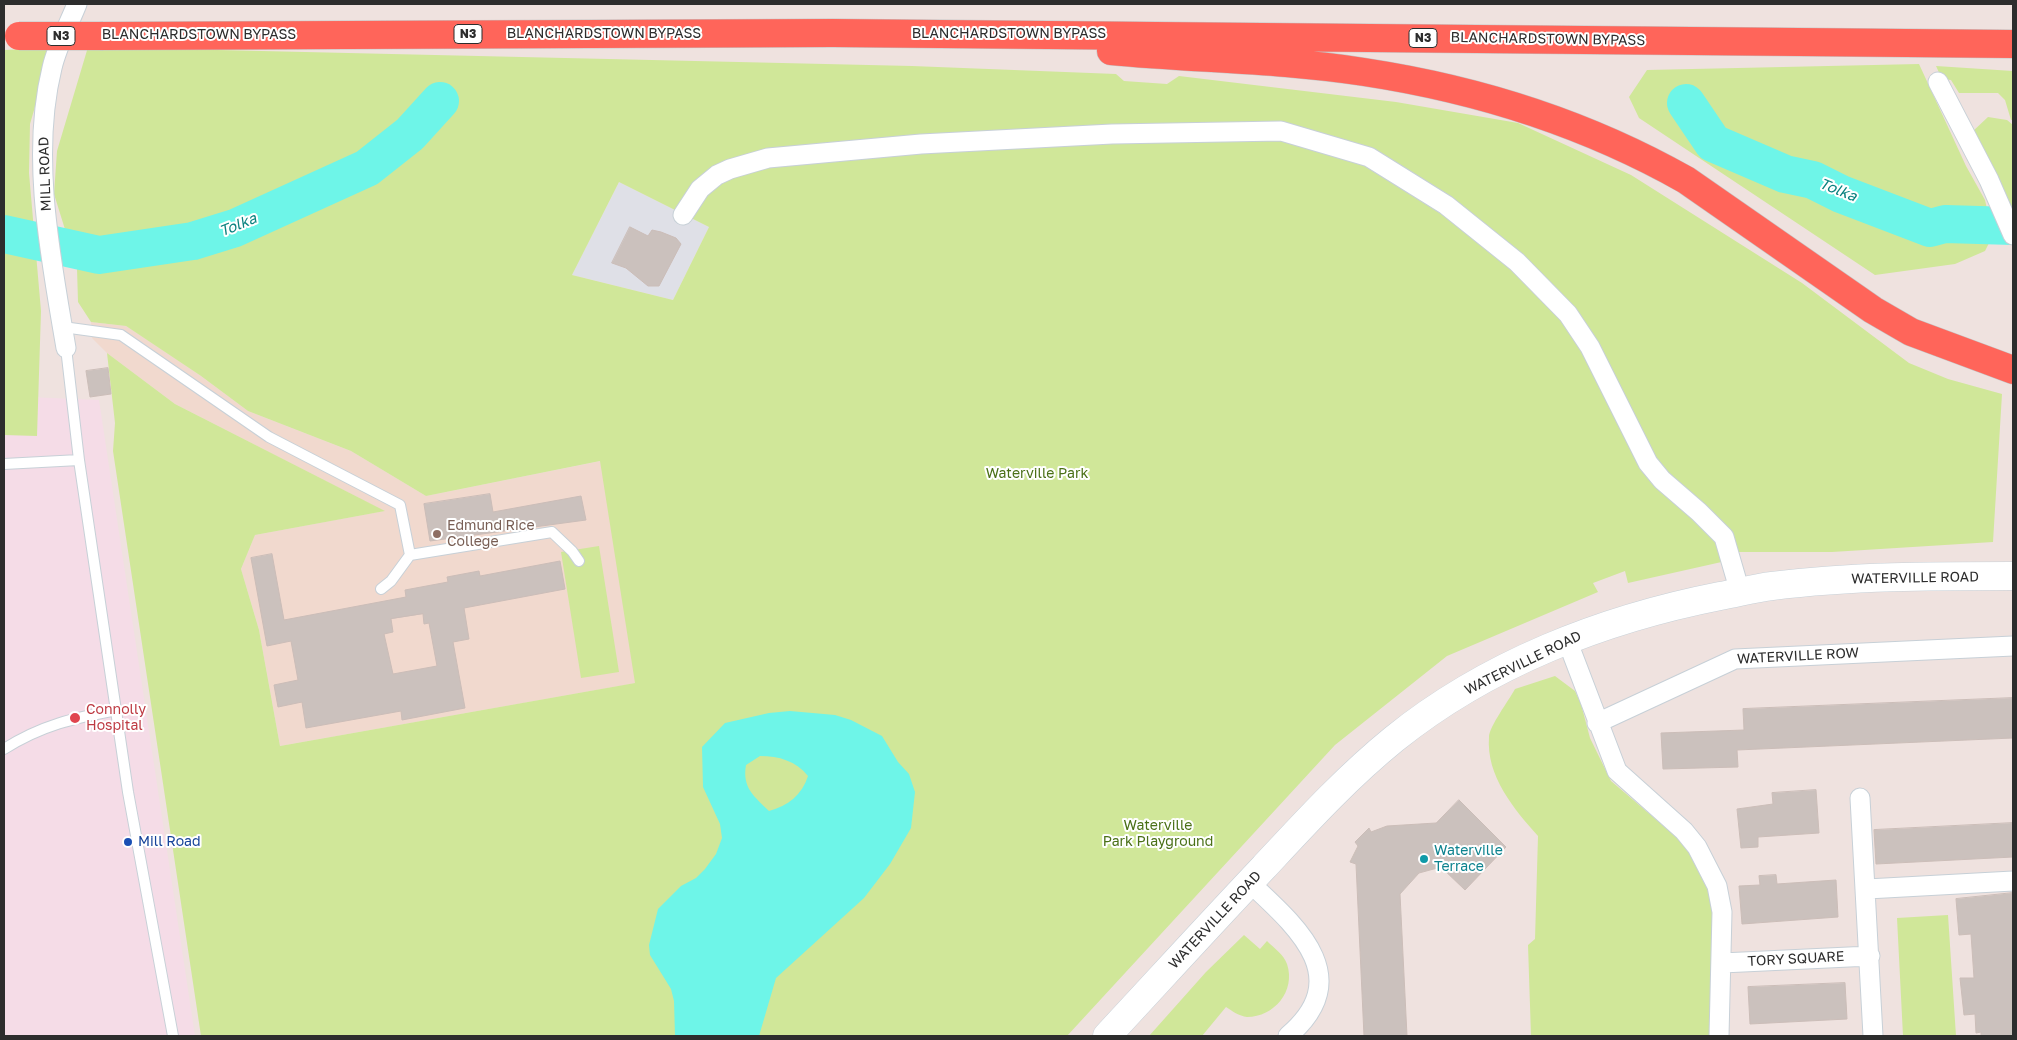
<!DOCTYPE html>
<style>
body{margin:0}
#map{position:relative;width:2017px;height:1040px;overflow:hidden;background:#efe2df;font-family:"Golos Text",sans-serif}
canvas{display:block}
.frame{position:absolute;inset:0;border:5px solid #2d2d2d;pointer-events:none}
</style>
<div id="map">
<canvas width="2017" height="1040"></canvas>
<div class="frame"></div>
</div>
<script>
const c = document.querySelector('canvas').getContext('2d');
c.lineJoin = 'round';
function fillPath(path, color) { c.fillStyle = color; c.fill(path, 'evenodd'); }
function trace(path, color, width, dash) { c.strokeStyle = color; c.lineWidth = width; c.lineCap = dash ? 'butt' : 'round'; c.setLineDash(dash || []); c.stroke(path); }
function drawText(font, color, halo, rows, align = 'center') {
  c.font = font + ' "Golos Text",sans-serif'; c.lineWidth = 4; c.setLineDash([]); c.textBaseline = 'middle'; c.strokeStyle = halo; c.fillStyle = color; for (const [text, x, y, turn = 0] of rows) {
    c.save(); c.translate(x, y); c.rotate((+turn || 0) * Math.PI / 180); c.textAlign = isNaN(turn) ? turn : align; if (halo) c.strokeText(text, 0, 0); c.fillText(text, 0, 0); c.restore();
  }
}
const industrial = new Path2D(`
 M 619,182 L 709,227 L 673,300 L 572,275 Z`);
const education = new Path2D(`
 M 91,322 L 126,326 L 201,376 L 248,411 L 351,451 L 426,496 L 601,461 L 636,683 L 280,746 L 259,630 L 241,569 L 255,535 L 384,511 L 175,404 L 107,353 L 92,338 Z`);
const medical = new Path2D(`
 M 4,396 L 99,400 L 195,1036 L 4,1036 Z`);
const green = new Path2D(`
 M 88,47 L 912,66 L 1116,74 L 1124,81 L 1167,84 L 1179,76 L 1396,102 L 1518,123 L 1631,175 L 1802,283 L 1909,363 L 1948,379 L 2002,394 L 1993,542 L 1832,552 L 1731,552 L 1726,561 L 1628,583 L 1625,571 L 1593,583 L 1598,592 L 1447,656 L 1335,745 L 1067,1036 L 201,1036 L 113,451 L 115,423 L 107,353 L 175,404 L 385,511 L 255,535 L 241,569 L 259,630 L 280,746 L 635,683 L 600,461 L 426,496 L 351,451 L 248,411 L 201,376 L 126,326 L 91,322 L 78,302 L 77,268 L 54,194 L 57,151 ZM 619,182 L 709,227 L 673,300 L 572,275 Z
 M 52,48 L 30,124 L 29,173 L 41,311 L 37,436 L 4,435 L 4,50 Z
 M 1919,64 L 1966,166 L 1985,200 L 1993,235 L 1985,251 L 1955,264 L 1875,275 L 1639,118 L 1629,97 L 1647,70 Z
 M 1936,66 L 2013,71 L 2013,120 L 2011,120 L 2005,100 L 1998,93 L 1959,93 L 1951,80 L 1942,79 Z
 M 1988,117 L 2007,120 L 2013,125 L 2013,214 L 1972,132 Z
 M 599,546 L 619,672 L 581,678 L 561,552 Z
 M 1555,676 L 1575,691 L 1581,704 L 1590,738 L 1611,781 L 1686,845 L 1714,903 L 1713,1036 L 1531,1036 L 1528,945 L 1535,939 L 1538,836 C 1514,809 1486,776 1489,737 C 1489,727 1509,700 1515,689 Z
 M 1948,915 L 1956,1036 L 1903,1036 L 1897,918 Z
 M 1244,935 L 1260,949 L 1267,941 C 1274,948 1284,955 1287,964 C 1296,991 1274,1017 1247,1017 C 1239,1016 1232,1011 1226,1007 L 1202,1036 L 1149,1036 L 1206,972 Z`);
const water = new Path2D(`
 M 790,711 L 835,715 L 851,720 L 882,736 L 898,762 L 909,774 L 915,792 L 911,828 L 890,864 L 864,898 L 776,978 L 759,1036 L 675,1036 L 674,1001 L 671,989 L 650,955 L 649,945 L 658,909 L 681,886 L 696,878 L 705,869 L 716,854 L 722,838 L 720,824 L 703,787 L 702,747 L 725,723 L 769,713 ZM 760,756 C 779,756 796,761 808,776 C 802,795 788,806 769,811 C 754,796 742,788 746,765 Z`);
const river = new Path2D(`
 M 1686,103 L 1713,143 L 1785,174 L 1813,180 L 1841,194 L 1930,228 L 1945,224 L 2013,226
 M 4,234 L 99,255 L 193,241 L 235,228 L 367,168 L 410,134 L 440,101`);
const building = new Path2D(`
 M 630,227 L 648,236 L 652,230 L 661,232 L 676,238 L 681,244 L 659,286 L 648,286 L 626,268 L 612,263 Z
 M 108,368 L 111,394 L 90,397 L 86,371 Z
 M 490,494 L 493,512 L 581,496 L 586,520 L 430,541 L 424,504 Z
 M 272,554 L 284,620 L 406,597 L 405,590 L 448,582 L 447,577 L 479,571 L 480,576 L 560,561 L 565,589 L 464,608 L 469,639 L 453,642 L 465,708 L 402,720 L 401,711 L 306,728 L 302,702 L 278,707 L 274,685 L 298,680 L 291,641 L 267,646 L 251,558 ZM 423,614 L 424,624 L 429,623 L 437,666 L 393,674 L 384,634 L 393,632 L 391,619 Z
 M 2013,698 L 2013,738 L 1737,750 L 1738,767 L 1663,769 L 1661,733 L 1744,730 L 1743,709 Z
 M 1816,790 L 1819,833 L 1758,837 L 1758,847 L 1741,848 L 1737,809 L 1773,804 L 1772,793 Z
 M 1459,800 L 1506,847 L 1465,890 L 1441,867 L 1419,873 L 1400,894 L 1407,1036 L 1364,1036 L 1356,864 L 1350,862 L 1358,846 L 1355,842 L 1369,828 L 1371,832 L 1387,826 L 1436,823 Z
 M 2013,823 L 2013,857 L 1876,864 L 1874,830 Z
 M 1776,875 L 1777,884 L 1836,880 L 1838,917 L 1742,924 L 1739,886 L 1760,885 L 1759,876 Z
 M 2013,893 L 2013,1036 L 1981,1036 L 1981,1032 L 1976,1033 L 1975,1014 L 1964,1015 L 1960,978 L 1974,978 L 1971,934 L 1959,935 L 1956,899 Z
 M 1845,983 L 1847,1019 L 1750,1024 L 1748,987 Z`);
const lane = new Path2D(`
 M 63,327 L 121,335 L 269,437 L 400,505 L 410,555 L 391,581 L 381,589
 M 66,348 L 79,460 L 128,792 L 173,1036
 M 4,464 L 79,460
 M 410,555 L 552,532 L 572,551 L 579,561
 M 4,749 C 42,725 74,718 117,710`);
const street = new Path2D(`
 M 1938,82 L 1989,180 L 2013,235
 M 683,215 L 700,189 L 717,175 L 730,169 L 768,158 L 921,144 L 1112,134 L 1281,131 L 1369,157 L 1446,205 L 1517,262 L 1568,314 L 1590,347 L 1648,463 L 1662,480 L 1699,512 L 1724,537 L 1740,592
 M 66,348 C 51,259 30,157 52,68 C 57,46 69,24 77,4
 M 1567,640 L 1617,771 L 1684,831 L 1697,847 L 1717,886 L 1722,912 L 1719,1036
 M 1597,723 L 1735,659 L 2013,646
 M 1860,798 L 1873,1036
 M 1249,882 C 1296,926 1357,977 1288,1036
 M 1867,889 L 2013,881
 M 1722,963 L 1870,956`);
const secondary = new Path2D(`
 M 1107,1036 C 1159,980 1211,923 1264,867 C 1305,823 1346,778 1394,739 C 1487,664 1603,619 1720,596 C 1737,593 1755,588 1772,586 C 1852,576 1933,576 2013,576`);
const highway = new Path2D(`
 M 103,36 L 833,33 L 2013,44
 M 1111,51 C 1195,59 1281,59 1364,72 C 1476,89 1587,124 1686,180 L 1873,310 L 1911,332 L 2013,370`);
const highwayBridge = new Path2D(`
 M 19,36 L 103,36`);
const markers = [
 [437,534,5,"#8d6e63"],
 [75,718,6,"#e0444e"],
 [128,842,5,"#1a4fb4"],
 [1424,859,5,"#0f9aa8"]
];
const shields = [
 [468,34,28],
 [61,36,28],
 [1423,38,28]
];
const shieldNames = [
 ["N3",468,34],
 ["N3",61,36],
 ["N3",1423,38]
];
const streetNames = [
 ["BLANCHARDSTOWN BYPASS",604,34],
 ["BLANCHARDSTOWN BYPASS",1009,34],
 ["BLANCHARDSTOWN BYPASS",199,35],
 ["BLANCHARDSTOWN BYPASS",1548,39,1],
 ["MILL ROAD",45,174,-92],
 ["WATERVILLE ROAD",1915,578,-1],
 ["WATERVILLE ROW",1798,656,-3],
 ["WATERVILLE ROAD",1523,663,-26],
 ["WATERVILLE ROAD",1215,920,-47],
 ["TORY SQUARE",1796,959,-3]
];
const parkNames = [
 ["Waterville Park",1037,474],
 ["Waterville",1158,826],
 ["Park Playground",1158,842]
];
const educationNames = [
 ["Edmund Rice",447,526],
 ["College",447,542]
];
const healthNames = [
 ["Connolly",86,710],
 ["Hospital",86,726]
];
const transitNames = [
 ["Mill Road",138,842]
];
const cultureNames = [
 ["Waterville",1434,851],
 ["Terrace",1434,867]
];
const waterNames = [
 ["Tolka",1838,190,22],
 ["Tolka",238,225,-22]
];
fillPath(industrial, '#dfe0e7');
fillPath(education, '#f1d9ce');
fillPath(medical, '#f5dce7');
fillPath(green, '#d0e799');
fillPath(water, '#6ef5e8');
trace(river, '#6ef5e8', 38);
fillPath(building, '#cbc1bd');
trace(building, '#cbbdb8', 1);
trace(lane, '#c7d0d7', 12);
trace(street, '#c7d0d7', 21);
trace(secondary, '#c7d0d7', 29);
trace(highway, '#c4c4c4', 29);
trace(lane, '#fff', 10);
trace(street, '#fff', 19);
trace(secondary, '#fff', 28);
trace(highway, '#ff655a', 28);
trace(highwayBridge, '#c4c4c4', 29, []);
trace(highwayBridge, '#ff655a', 28);
for (const [x, y, r, color] of markers) { const dot = new Path2D(); dot.arc(x, y, r, 0, 2 * Math.PI); c.fillStyle = color; c.fill(dot); trace(dot, '#fff', 2); }
for (const [x, y, w] of shields) { const box = new Path2D(); box.roundRect(x - w / 2, y - 9.5, w, 19, 4); c.fillStyle = '#fff'; c.fill(box); trace(box, '#2d2d2d', 1); }
drawText('bold 12px', '#2d2d2d', null, shieldNames);
drawText('14px', '#2d2d2d', '#fff', streetNames);
drawText('14px', '#4a7017', '#fff', parkNames);
drawText('14px', '#785e54', '#fff', educationNames, 'left');
drawText('14px', '#be3a42', '#fff', healthNames, 'left');
drawText('14px', '#164399', '#fff', transitNames, 'left');
drawText('14px', '#0d838f', '#fff', cultureNames, 'left');
drawText('italic 15px', '#0a827f', '#fff', waterNames);
</script>
